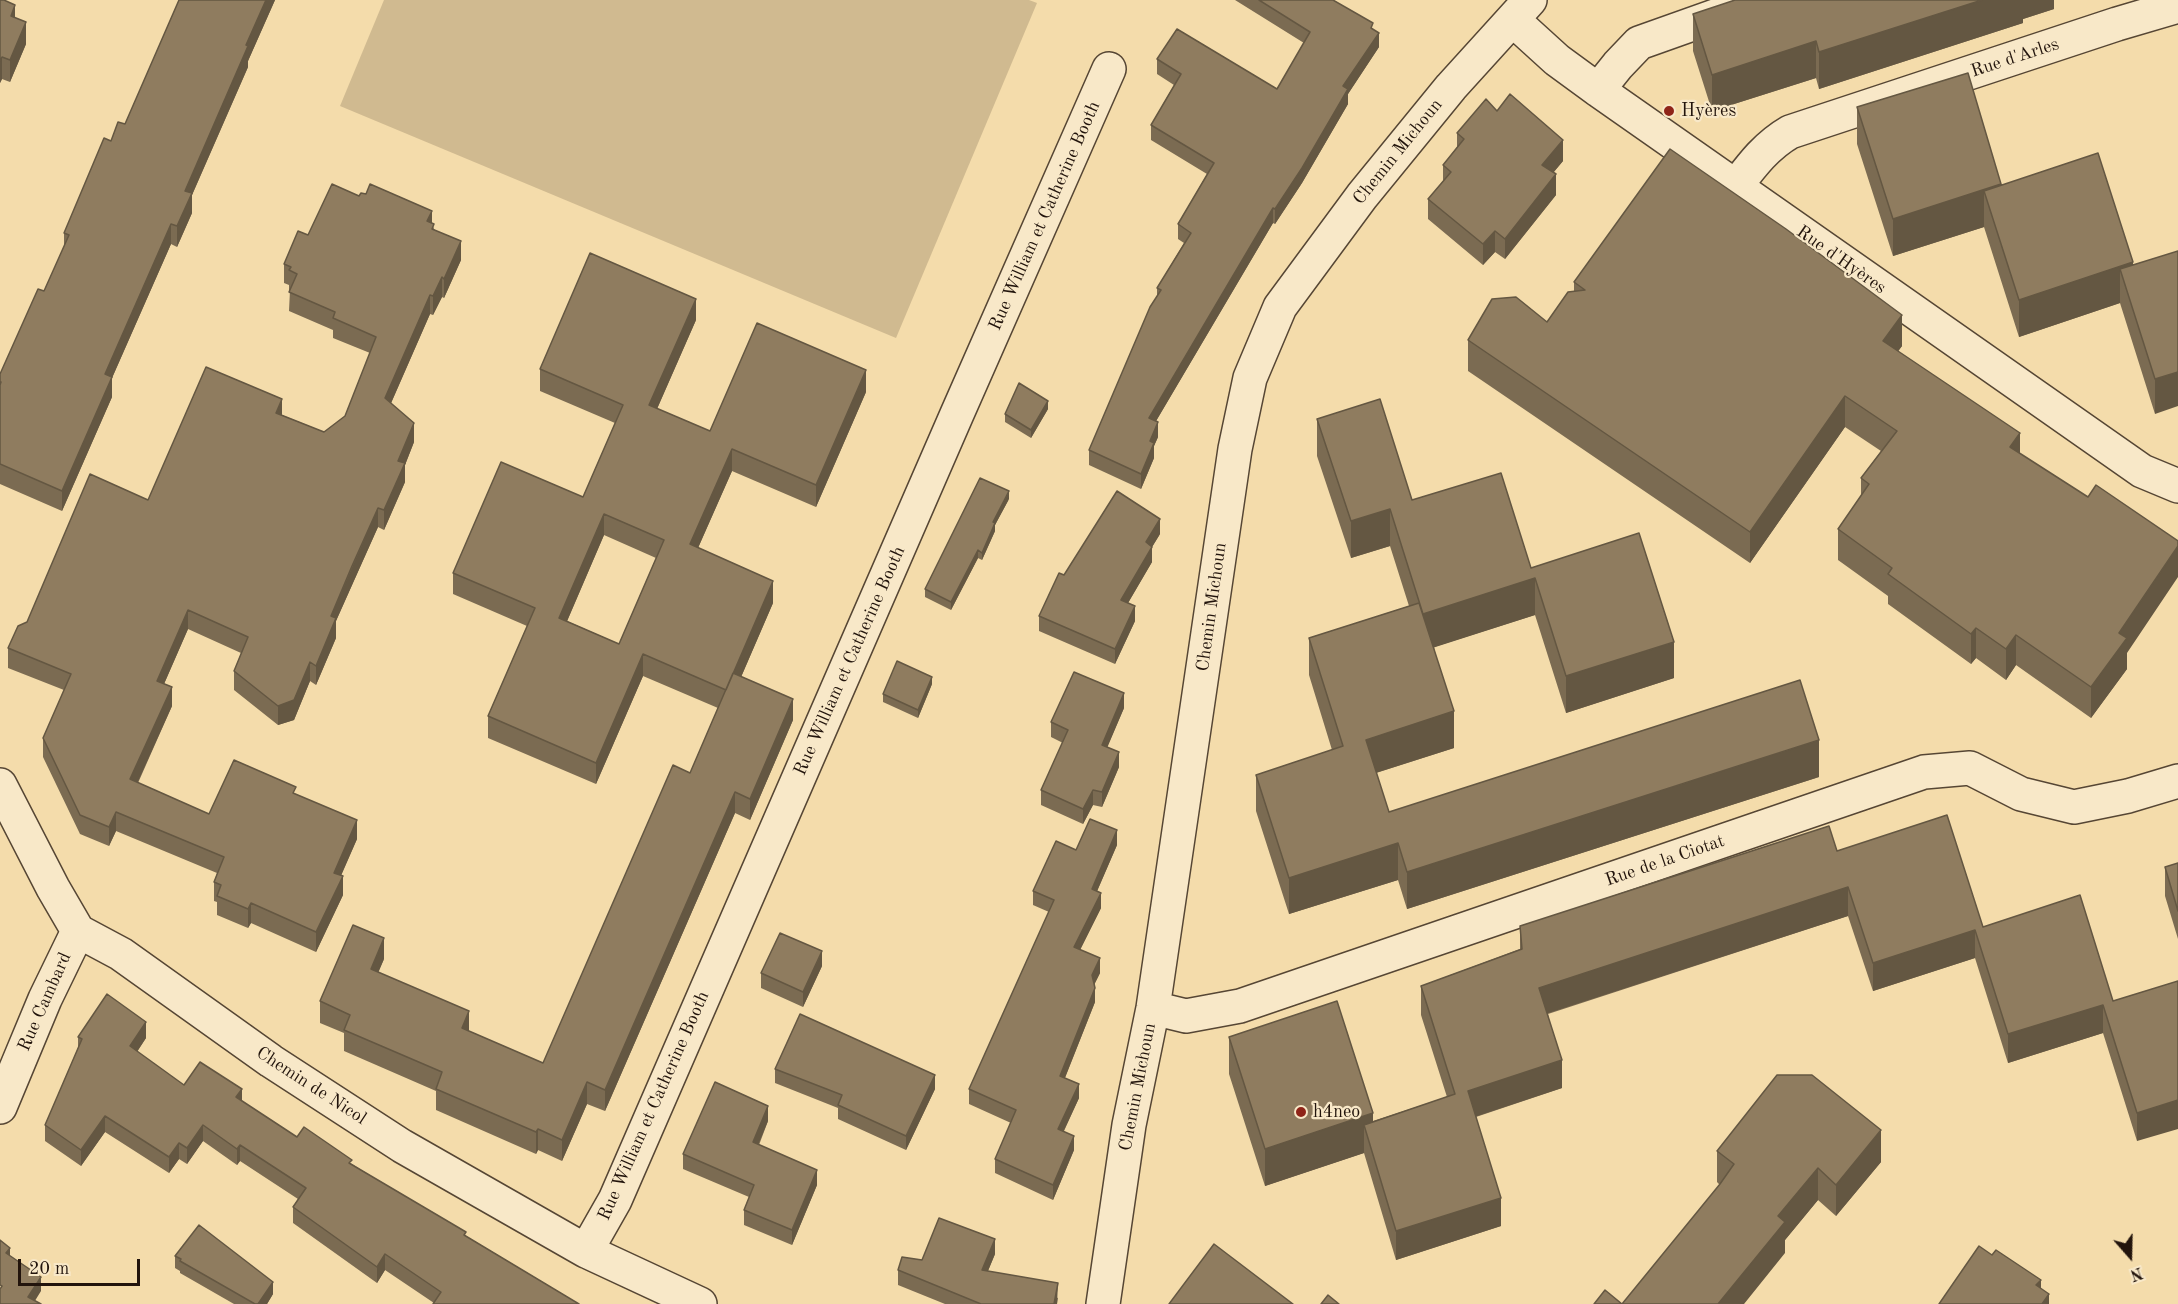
<!DOCTYPE html>
<meta charset="utf-8">
<style>
body{margin:0}
#map{position:relative;width:2178px;height:1304px;overflow:hidden;background:#f4dcab;font-family:"Old Standard TT",serif}
canvas{display:block}
.north{position:absolute;left:2100px;top:1226px;width:60px;height:60px;-webkit-text-stroke:4px #f8e8c8;paint-order:stroke;rotate:160deg;font-size:16px;font-weight:700;line-height:24px;text-align:center;color:#22140c}
.north::after{content:'';display:block;margin:auto;width:21px;height:27px;background:#22140c;clip-path:polygon(50% 0,100% 100%,50% 72%,0 100%)}
.scale{position:absolute;left:18px;top:1259px;width:122px;height:27px;box-sizing:border-box;border:3px solid #22140c;border-top:0;padding-left:8px;font-size:18px;line-height:21px;white-space:nowrap;color:#22140c;-webkit-text-stroke:4px #f8e8c8;paint-order:stroke}
</style>
<div id="map">
<canvas width="2178" height="1304"></canvas>
<div class="north">N</div>
<div class="scale">20 m</div>
</div>
<script>
const c = document.querySelector('canvas').getContext('2d');
c.lineJoin = 'round';
function fillPath(path, color) { c.fillStyle = color; c.fill(path, 'evenodd'); }
function trace(path, color, width, dash) { c.strokeStyle = color; c.lineWidth = width; c.lineCap = dash ? 'butt' : 'round'; c.setLineDash(dash || []); c.stroke(path); }
function drawText(font, color, halo, rows, align = 'center') {
  c.font = font + ' "Old Standard TT",serif'; c.lineWidth = 4.5; c.setLineDash([]); c.textBaseline = 'middle'; c.strokeStyle = halo; c.fillStyle = color; for (const [text, x, y, turn = 0] of rows) {
    c.save(); c.translate(x, y); c.rotate((+turn || 0) * Math.PI / 180); c.textAlign = isNaN(turn) ? turn : align; if (halo) c.strokeText(text, 0, 0); c.fillText(text, 0, 0); c.restore();
  }
}
const green = new Path2D(`
 M 384,0 L 1029,0 L 1037,3 L 896,338 L 340,106 Z`);
const street = new Path2D(`
 M 1513,20 L 1557,60 L 1598,90 L 2142,471 L 2178,486
 M 1598,90 L 1618,65 L 1639,43 L 1760,0
 M 1736,186 C 1752,165 1766,146 1790,132 L 2117,24 L 2178,6
 M 0,785 L 53,888 L 78,931 L 121,954 L 271,1061 L 402,1146 L 586,1251 L 700,1304
 M 1153,1008 L 1186,1016 L 1240,1006 L 1924,772 L 1970,768 L 2021,794 L 2074,807 L 2128,796 L 2178,781
 M 0,1107 L 45,999 L 78,931
 M 586,1251 L 615,1200 L 957,414 L 1109,69
 M 1103,1304 L 1129,1125 L 1153,1008 L 1235,449 L 1250,378 L 1280,307 L 1362,196 L 1451,87 L 1530,0`);
const wall = new Path2D(`
 M 0,0 L 15,18 L 26,44 L 10,82 L 2,79 L 0,83 Z
 M 179,0 L 275,0 L 248,61 L 248,67 L 192,195 L 192,213 L 177,247 L 171,244 L 112,378 L 112,397 L 62,511 L 0,484 L 0,374 L 44,291 L 64,247 L 64,233 L 111,141 L 125,124 Z
 M 1235,0 L 1333,0 L 1373,29 L 1379,47 L 1348,94 L 1348,104 L 1302,183 L 1275,224 L 1273,223 L 1156,421 L 1158,437 L 1154,446 L 1154,458 L 1141,489 L 1089,465 L 1089,450 L 1157,296 L 1157,288 L 1184,243 L 1178,239 L 1178,224 L 1207,174 L 1151,140 L 1151,125 L 1174,85 L 1157,74 L 1157,59 L 1277,89 L 1304,43 Z
 M 2054,0 L 2054,9 L 2023,19 L 2023,23 L 1819,89 L 1816,78 L 1712,111 L 1693,51 L 1693,14 Z
 M 1857,107 L 2001,185 L 2133,265 L 2178,251 L 2155,414 L 2120,303 L 2019,337 L 1984,227 L 1893,256 L 1857,144 Z
 M 1497,111 L 1563,161 L 1553,173 L 1556,195 L 1505,259 L 1495,252 L 1483,265 L 1428,219 L 1428,199 L 1443,181 L 1443,165 L 1457,147 L 1457,133 Z
 M 359,196 L 432,223 L 434,229 L 461,260 L 444,298 L 442,297 L 433,315 L 430,314 L 391,403 L 414,442 L 405,465 L 405,482 L 384,530 L 378,527 L 352,585 L 336,621 L 336,638 L 316,685 L 310,681 L 294,720 L 278,725 L 234,690 L 234,671 L 241,653 L 188,629 L 164,684 L 172,706 L 138,783 L 209,814 L 296,794 L 357,839 L 341,875 L 343,895 L 316,952 L 251,923 L 248,928 L 217,915 L 217,902 L 214,901 L 214,882 L 217,873 L 116,831 L 109,846 L 80,834 L 43,757 L 43,738 L 64,690 L 8,668 L 8,648 L 27,622 L 148,500 L 282,415 L 324,432 L 345,416 L 370,353 L 333,338 L 333,330 L 289,311 L 290,290 L 289,290 L 289,285 L 284,283 L 284,264 L 308,235 Z
 M 1574,282 L 1902,346 L 1898,351 L 2020,453 L 2127,653 L 2127,669 L 2091,718 L 2016,665 L 2006,680 L 1976,658 L 1971,664 L 1888,604 L 1888,596 L 1838,560 L 1838,529 L 1861,496 L 1861,478 L 1881,451 L 1845,427 L 1750,563 L 1468,371 L 1468,340 L 1547,322 L 1574,292 Z
 M 696,320 L 657,409 L 710,431 L 866,392 L 816,507 L 732,471 L 698,548 L 773,603 L 741,677 L 793,720 L 750,820 L 735,813 L 605,1111 L 587,1104 L 562,1161 L 538,1150 L 536,1154 L 436,1110 L 436,1091 L 344,1051 L 344,1033 L 320,1023 L 320,1001 L 384,959 L 378,972 L 469,1031 L 543,1063 L 690,773 L 718,708 L 643,676 L 596,784 L 488,738 L 488,716 L 527,626 L 453,594 L 453,573 L 583,497 L 615,423 L 540,391 L 540,369 ZM 604,535 L 656,558 L 619,644 L 567,621 Z
 M 1048,409 L 1031,438 L 1005,422 L 1005,414 Z
 M 1317,419 L 1412,500 L 1531,568 L 1674,678 L 1566,713 L 1535,615 L 1434,647 L 1454,748 L 1376,773 L 1389,812 L 1819,777 L 1407,909 L 1398,880 L 1289,914 L 1256,811 L 1256,775 L 1332,750 L 1309,675 L 1309,638 L 1409,606 L 1390,546 L 1351,558 L 1317,456 Z
 M 1009,499 L 995,525 L 995,531 L 982,560 L 978,558 L 951,610 L 925,597 L 925,589 Z
 M 1160,534 L 1152,547 L 1152,562 L 1128,603 L 1135,621 L 1115,664 L 1039,631 L 1039,616 L 1064,575 Z
 M 932,684 L 918,718 L 883,702 L 883,694 Z
 M 1124,708 L 1107,747 L 1119,767 L 1102,807 L 1093,805 L 1083,824 L 1041,805 L 1041,790 L 1063,743 L 1051,737 L 1051,722 Z
 M 1117,845 L 1097,891 L 1101,908 L 1080,950 L 1100,973 L 1094,985 L 1095,1002 L 1065,1078 L 1079,1098 L 1064,1131 L 1074,1150 L 1053,1200 L 995,1173 L 995,1159 L 1011,1123 L 969,1104 L 969,1089 L 1049,912 L 1033,905 L 1033,891 L 1076,850 Z
 M 1837,851 L 1983,927 L 2113,1001 L 2178,981 L 2137,1141 L 2103,1033 L 2008,1063 L 1975,958 L 1873,991 L 1848,916 L 1548,1014 L 1562,1088 L 1476,1117 L 1501,1226 L 1396,1260 L 1364,1153 L 1265,1186 L 1229,1074 L 1229,1037 L 1373,1121 L 1447,1097 L 1421,1015 L 1421,986 L 1520,949 L 1520,926 Z
 M 2178,863 L 2178,939 L 2165,896 L 2165,867 Z
 M 822,966 L 803,1007 L 761,988 L 761,973 Z
 M 78,1037 L 146,1038 L 137,1052 L 184,1085 L 242,1101 L 297,1137 L 352,1164 L 466,1236 L 579,1304 L 434,1303 L 385,1270 L 377,1283 L 293,1223 L 293,1207 L 298,1199 L 240,1161 L 237,1165 L 203,1141 L 187,1164 L 179,1159 L 169,1173 L 105,1132 L 81,1166 L 45,1141 L 45,1125 L 78,1048 Z
 M 775,1069 L 935,1089 L 906,1150 L 838,1119 L 838,1108 L 775,1083 Z
 M 768,1121 L 759,1145 L 817,1185 L 792,1245 L 744,1225 L 744,1210 L 749,1197 L 683,1169 L 683,1154 Z
 M 1717,1151 L 1881,1162 L 1836,1216 L 1818,1200 L 1785,1240 L 1785,1253 L 1717,1182 Z
 M 995,1254 L 988,1271 L 1058,1298 L 1057,1304 L 945,1304 L 898,1285 L 898,1270 L 922,1260 Z
 M 175,1256 L 273,1294 L 267,1304 L 234,1304 L 180,1273 L 180,1271 L 175,1268 Z`);
const shadedWall = new Path2D(`
 M 266,0 L 275,0 L 248,61 L 248,67 L 192,195 L 192,213 L 177,247 L 177,226 L 185,191 L 246,45 Z
 M 1982,0 L 2054,0 L 2054,9 L 2023,19 L 2023,23 L 1819,89 L 1819,52 Z
 M 15,5 L 15,26 L 11,16 Z
 M 26,22 L 26,44 L 10,82 L 10,60 Z
 M 1379,33 L 1379,47 L 1348,94 L 1348,104 L 1302,183 L 1275,224 L 1275,209 L 1343,86 Z
 M 1816,41 L 1816,78 L 1712,111 L 1712,75 Z
 M 2,57 L 2,79 L 0,83 L 0,61 Z
 M 1563,140 L 1563,161 L 1542,186 L 1542,165 Z
 M 1556,174 L 1556,195 L 1505,259 L 1505,239 Z
 M 2001,184 L 1984,191 L 1984,227 L 1893,256 L 1893,219 Z
 M 1273,208 L 1273,223 L 1149,433 L 1149,418 Z
 M 432,211 L 432,230 L 427,221 Z
 M 171,224 L 171,244 L 112,378 L 112,397 L 62,511 L 62,491 L 105,374 Z
 M 1495,231 L 1495,252 L 1483,265 L 1483,244 Z
 M 461,241 L 461,260 L 444,298 L 444,279 Z
 M 2133,262 L 2133,299 L 2120,269 L 2120,303 L 2019,337 L 2019,300 Z
 M 442,277 L 442,297 L 433,315 L 433,296 Z
 M 430,295 L 430,314 L 385,417 L 385,398 Z
 M 696,299 L 696,320 L 649,427 L 649,405 Z
 M 1902,315 L 1902,346 L 1883,372 L 1883,341 Z
 M 866,370 L 866,392 L 816,507 L 816,485 Z
 M 2178,372 L 2178,406 L 2155,414 L 2155,379 Z
 M 1845,396 L 1845,427 L 1750,563 L 1750,532 Z
 M 282,399 L 282,419 L 276,413 Z
 M 1048,401 L 1048,409 L 1031,438 L 1031,430 Z
 M 1158,422 L 1158,437 L 1154,446 L 1154,458 L 1141,489 L 1141,474 L 1150,441 Z
 M 414,423 L 414,442 L 405,465 L 405,482 L 384,530 L 384,510 L 398,461 Z
 M 2020,433 L 2020,464 L 2010,447 Z
 M 732,449 L 732,471 L 690,566 L 690,544 Z
 M 1009,491 L 1009,499 L 995,525 L 995,531 L 982,560 L 982,553 L 993,522 Z
 M 378,508 L 378,527 L 336,621 L 336,638 L 316,685 L 316,666 L 331,616 Z
 M 1390,509 L 1390,546 L 1351,558 L 1351,521 Z
 M 604,514 L 604,535 L 559,640 L 559,618 Z
 M 1160,519 L 1160,534 L 1146,557 L 1146,542 Z
 M 2178,546 L 2178,577 L 2127,653 L 2127,669 L 2091,718 L 2091,687 L 2119,633 Z
 M 1152,547 L 1152,562 L 1121,615 L 1121,600 Z
 M 978,550 L 978,558 L 951,610 L 951,602 Z
 M 1535,578 L 1535,615 L 1423,651 L 1423,614 Z
 M 773,581 L 773,603 L 726,712 L 726,690 Z
 M 1135,606 L 1135,621 L 1115,664 L 1115,649 Z
 M 188,610 L 188,629 L 157,700 L 157,681 Z
 M 1976,628 L 1976,658 L 1971,664 L 1971,634 Z
 M 2016,635 L 2016,665 L 2006,680 L 2006,649 Z
 M 1674,642 L 1674,678 L 1566,713 L 1566,676 Z
 M 643,654 L 643,676 L 596,784 L 596,763 Z
 M 310,662 L 310,681 L 294,720 L 278,725 L 278,706 Z
 M 932,677 L 932,684 L 918,718 L 918,710 Z
 M 172,687 L 172,706 L 130,799 L 130,779 Z
 M 1124,693 L 1124,708 L 1102,760 L 1102,745 Z
 M 793,699 L 793,720 L 750,820 L 750,799 Z
 M 1454,711 L 1454,748 L 1366,776 L 1366,740 Z
 M 1819,740 L 1819,777 L 1407,909 L 1407,872 Z
 M 1119,752 L 1119,767 L 1102,807 L 1102,792 Z
 M 1093,790 L 1093,805 L 1083,824 L 1083,809 Z
 M 735,792 L 735,813 L 605,1111 L 605,1090 Z
 M 116,812 L 116,831 L 109,846 L 109,827 Z
 M 357,820 L 357,839 L 334,892 L 334,873 Z
 M 1117,830 L 1117,845 L 1092,903 L 1092,889 Z
 M 1398,843 L 1398,880 L 1289,914 L 1289,878 Z
 M 343,876 L 343,895 L 316,952 L 316,932 Z
 M 1848,887 L 1848,916 L 1539,1016 L 1539,988 Z
 M 1101,893 L 1101,908 L 1074,962 L 1074,947 Z
 M 251,903 L 251,923 L 248,928 L 248,909 Z
 M 1975,930 L 1975,958 L 1873,991 L 1873,963 Z
 M 384,938 L 384,959 L 371,990 L 371,969 Z
 M 822,951 L 822,966 L 803,1007 L 803,992 Z
 M 1100,958 L 1100,973 L 1092,989 L 1092,975 Z
 M 1095,988 L 1095,1002 L 1060,1090 L 1060,1076 Z
 M 2103,1005 L 2103,1033 L 2008,1063 L 2008,1034 Z
 M 469,1011 L 469,1032 L 462,1028 Z
 M 146,1022 L 146,1038 L 130,1062 L 130,1046 Z
 M 1562,1060 L 1562,1088 L 1468,1119 L 1468,1091 Z
 M 935,1075 L 935,1089 L 906,1150 L 906,1136 Z
 M 587,1082 L 587,1104 L 562,1161 L 562,1140 Z
 M 1079,1084 L 1079,1098 L 1058,1143 L 1058,1129 Z
 M 242,1089 L 242,1105 L 236,1097 Z
 M 2178,1100 L 2178,1129 L 2137,1141 L 2137,1113 Z
 M 768,1106 L 768,1121 L 753,1157 L 753,1142 Z
 M 1373,1113 L 1373,1150 L 1364,1125 L 1364,1153 L 1265,1186 L 1265,1149 Z
 M 105,1116 L 105,1132 L 81,1166 L 81,1150 Z
 M 203,1125 L 203,1141 L 187,1164 L 187,1148 Z
 M 538,1129 L 538,1150 L 536,1154 L 536,1132 Z
 M 1881,1130 L 1881,1162 L 1836,1216 L 1836,1185 Z
 M 1074,1136 L 1074,1150 L 1053,1200 L 1053,1185 Z
 M 179,1143 L 179,1159 L 169,1173 L 169,1157 Z
 M 240,1145 L 240,1161 L 237,1165 L 237,1149 Z
 M 1818,1168 L 1818,1200 L 1785,1240 L 1785,1253 L 1744,1304 L 1718,1304 L 1778,1216 Z
 M 817,1170 L 817,1185 L 792,1245 L 792,1230 Z
 M 1501,1198 L 1501,1226 L 1396,1260 L 1396,1231 Z
 M 995,1239 L 995,1254 L 982,1285 L 982,1270 Z
 M 10,1248 L 10,1262 L 6,1253 Z
 M 385,1254 L 385,1270 L 377,1283 L 377,1267 Z
 M 41,1277 L 41,1291 L 33,1304 L 28,1297 Z
 M 2041,1280 L 2041,1302 L 2036,1285 Z
 M 273,1282 L 273,1294 L 267,1304 L 258,1304 Z
 M 1058,1283 L 1057,1304 L 1054,1304 Z
 M 2049,1294 L 2049,1304 L 2042,1304 Z`);
const building = new Path2D(`
 M 0,0 L 4,0 L 15,5 L 11,16 L 26,22 L 10,60 L 2,57 L 0,61 Z
 M 179,0 L 266,0 L 246,45 L 248,46 L 185,191 L 192,193 L 177,226 L 171,224 L 105,374 L 112,377 L 62,491 L 0,464 L 0,385 L 1,382 L 0,382 L 0,374 L 38,289 L 44,291 L 69,235 L 64,233 L 104,138 L 111,141 L 118,122 L 125,124 Z
 M 1259,0 L 1333,0 L 1373,23 L 1371,28 L 1379,33 L 1343,86 L 1348,89 L 1302,168 L 1275,209 L 1273,208 L 1149,418 L 1158,422 L 1150,441 L 1154,443 L 1141,474 L 1089,450 L 1150,307 L 1161,290 L 1157,288 L 1191,233 L 1178,224 L 1214,163 L 1151,125 L 1181,74 L 1157,59 L 1177,29 L 1277,89 L 1310,32 Z
 M 1735,0 L 1982,0 L 1819,52 L 1816,41 L 1712,75 L 1693,14 Z
 M 1968,73 L 2001,184 L 1893,219 L 1857,107 Z
 M 1510,94 L 1563,140 L 1542,165 L 1556,174 L 1505,239 L 1495,231 L 1483,244 L 1428,199 L 1451,172 L 1443,165 L 1464,139 L 1457,133 L 1486,99 L 1497,111 Z
 M 1670,149 L 1786,229 L 1902,315 L 1883,341 L 2020,433 L 2010,447 L 2088,497 L 2096,485 L 2178,541 L 2178,546 L 2119,633 L 2127,638 L 2091,687 L 2016,635 L 2006,649 L 1976,628 L 1971,634 L 1888,574 L 1892,568 L 1838,529 L 1869,484 L 1861,478 L 1897,431 L 1845,396 L 1750,532 L 1468,340 L 1492,299 L 1516,297 L 1547,322 L 1568,292 L 1585,290 L 1574,282 Z
 M 2098,153 L 2133,262 L 2019,300 L 1984,191 Z
 M 332,184 L 359,196 L 361,193 L 366,194 L 370,184 L 432,211 L 427,221 L 434,224 L 432,229 L 461,241 L 444,279 L 442,277 L 433,296 L 430,295 L 385,398 L 414,423 L 398,461 L 405,463 L 384,510 L 378,508 L 352,566 L 331,616 L 336,618 L 316,666 L 310,662 L 294,700 L 278,706 L 234,671 L 248,637 L 188,610 L 157,681 L 172,687 L 130,779 L 209,814 L 234,760 L 296,787 L 293,793 L 357,820 L 334,873 L 343,876 L 316,932 L 251,903 L 248,909 L 217,896 L 221,885 L 214,882 L 224,857 L 116,812 L 109,827 L 80,815 L 43,738 L 71,674 L 8,648 L 18,626 L 27,622 L 90,474 L 148,500 L 206,367 L 282,399 L 276,413 L 324,432 L 345,416 L 376,337 L 333,318 L 335,312 L 289,292 L 297,274 L 289,270 L 291,267 L 284,264 L 298,231 L 308,235 Z
 M 2178,251 L 2178,372 L 2155,379 L 2120,269 Z
 M 590,253 L 696,299 L 649,405 L 710,431 L 757,323 L 866,370 L 816,485 L 732,449 L 690,544 L 773,581 L 726,690 L 643,654 L 596,763 L 488,716 L 535,608 L 453,573 L 501,462 L 583,497 L 623,405 L 540,369 ZM 604,514 L 664,540 L 619,644 L 559,618 Z
 M 1019,383 L 1048,401 L 1031,430 L 1005,414 Z
 M 1380,399 L 1412,500 L 1501,473 L 1531,568 L 1639,533 L 1674,642 L 1566,676 L 1535,578 L 1423,614 L 1390,509 L 1351,521 L 1317,419 Z
 M 980,478 L 1009,491 L 993,522 L 995,523 L 982,553 L 978,550 L 951,602 L 925,589 Z
 M 1117,491 L 1160,519 L 1146,542 L 1152,547 L 1121,600 L 1135,606 L 1115,649 L 1039,616 L 1059,573 L 1064,575 Z
 M 1419,603 L 1454,711 L 1366,740 L 1389,812 L 1800,680 L 1819,740 L 1407,872 L 1398,843 L 1289,878 L 1256,775 L 1343,746 L 1309,638 Z
 M 897,661 L 932,677 L 918,710 L 883,694 Z
 M 1074,672 L 1124,693 L 1102,745 L 1119,752 L 1102,792 L 1093,790 L 1083,809 L 1041,790 L 1068,730 L 1051,722 Z
 M 733,673 L 793,699 L 750,799 L 735,792 L 605,1090 L 587,1082 L 562,1140 L 538,1129 L 536,1132 L 436,1089 L 442,1072 L 344,1030 L 350,1015 L 320,1001 L 353,925 L 384,938 L 371,969 L 469,1011 L 462,1028 L 543,1063 L 673,765 L 690,773 Z
 M 1947,815 L 1983,927 L 2080,895 L 2113,1001 L 2178,981 L 2178,1100 L 2137,1113 L 2103,1005 L 2008,1034 L 1975,930 L 1873,963 L 1848,887 L 1539,988 L 1562,1060 L 1468,1091 L 1501,1198 L 1396,1231 L 1364,1125 L 1455,1094 L 1421,986 L 1522,949 L 1520,926 L 1829,826 L 1837,851 Z
 M 1090,819 L 1117,830 L 1092,889 L 1101,893 L 1074,947 L 1100,958 L 1092,975 L 1095,988 L 1060,1076 L 1079,1084 L 1058,1129 L 1074,1136 L 1053,1185 L 995,1159 L 1016,1110 L 969,1089 L 1054,900 L 1033,891 L 1056,841 L 1076,850 Z
 M 2178,863 L 2178,911 L 2165,867 Z
 M 780,933 L 822,951 L 803,992 L 761,973 Z
 M 107,994 L 146,1022 L 130,1046 L 184,1085 L 200,1062 L 242,1089 L 236,1097 L 297,1137 L 304,1127 L 352,1160 L 349,1163 L 466,1232 L 464,1235 L 579,1304 L 433,1304 L 441,1292 L 385,1254 L 377,1267 L 293,1207 L 306,1188 L 240,1145 L 237,1149 L 203,1125 L 187,1148 L 179,1143 L 169,1157 L 105,1116 L 81,1150 L 45,1125 L 82,1039 L 78,1037 Z
 M 1337,1001 L 1373,1113 L 1265,1149 L 1229,1037 Z
 M 800,1014 L 935,1075 L 906,1136 L 838,1105 L 842,1095 L 775,1069 Z
 M 1777,1075 L 1812,1075 L 1881,1130 L 1836,1185 L 1818,1168 L 1778,1216 L 1785,1222 L 1718,1304 L 1622,1304 L 1720,1184 L 1734,1164 L 1717,1151 Z
 M 715,1082 L 768,1106 L 753,1142 L 817,1170 L 792,1230 L 744,1210 L 754,1185 L 683,1154 Z
 M 939,1218 L 995,1239 L 982,1270 L 1058,1283 L 1054,1304 L 981,1304 L 898,1270 L 902,1257 L 922,1260 Z
 M 199,1225 L 273,1282 L 258,1304 L 255,1304 L 180,1261 L 181,1259 L 175,1256 Z
 M 0,1240 L 10,1248 L 6,1253 L 41,1277 L 28,1297 L 41,1304 L 0,1304 L 0,1289 L 2,1286 L 0,1285 Z
 M 1214,1244 L 1293,1304 L 1169,1304 Z
 M 1979,1246 L 1992,1255 L 1996,1250 L 2041,1280 L 2036,1285 L 2049,1294 L 2042,1304 L 1939,1304 Z
 M 1605,1290 L 1622,1304 L 1594,1304 Z
 M 1328,1295 L 1339,1304 L 1321,1304 Z`);
const markers = [
 [1669,111,6,"#8f2418"],
 [1301,1112,6,"#8f2418"]
];
const streetNames = [
 ["Rue d'Arles",2015,58,-18],
 ["Chemin Michoun",1398,152,-51],
 ["Rue William et Catherine Booth",1045,216,-66],
 ["Rue d'Hyères",1841,260,35],
 ["Chemin Michoun",1212,607,-82],
 ["Rue William et Catherine Booth",850,661,-66],
 ["Rue de la Ciotat",1665,861,-19],
 ["Rue Cambard",45,1002,-66],
 ["Chemin de Nicol",311,1086,33],
 ["Chemin Michoun",1138,1087,-79],
 ["Rue William et Catherine Booth",654,1106,-66]
];
const poiNames = [
 ["Hyères",1681,111],
 ["h4neo",1313,1112]
];
fillPath(green, '#d0ba90');
trace(street, '#564634', 36);
trace(street, '#f8e8c8', 33);
fillPath(wall, '#7b6b52');
fillPath(shadedWall, '#645742');
fillPath(building, '#8f7c5f');
trace(building, '#645742', 1.5);
for (const [x, y, r, color] of markers) { const dot = new Path2D(); dot.arc(x, y, r, 0, 2 * Math.PI); c.fillStyle = color; c.fill(dot); trace(dot, '#f8e8c8', 2); }
drawText('18px', '#22140c', '#f8e8c8', streetNames);
drawText('18px', '#22140c', '#f8e8c8', poiNames, 'left');
</script>
